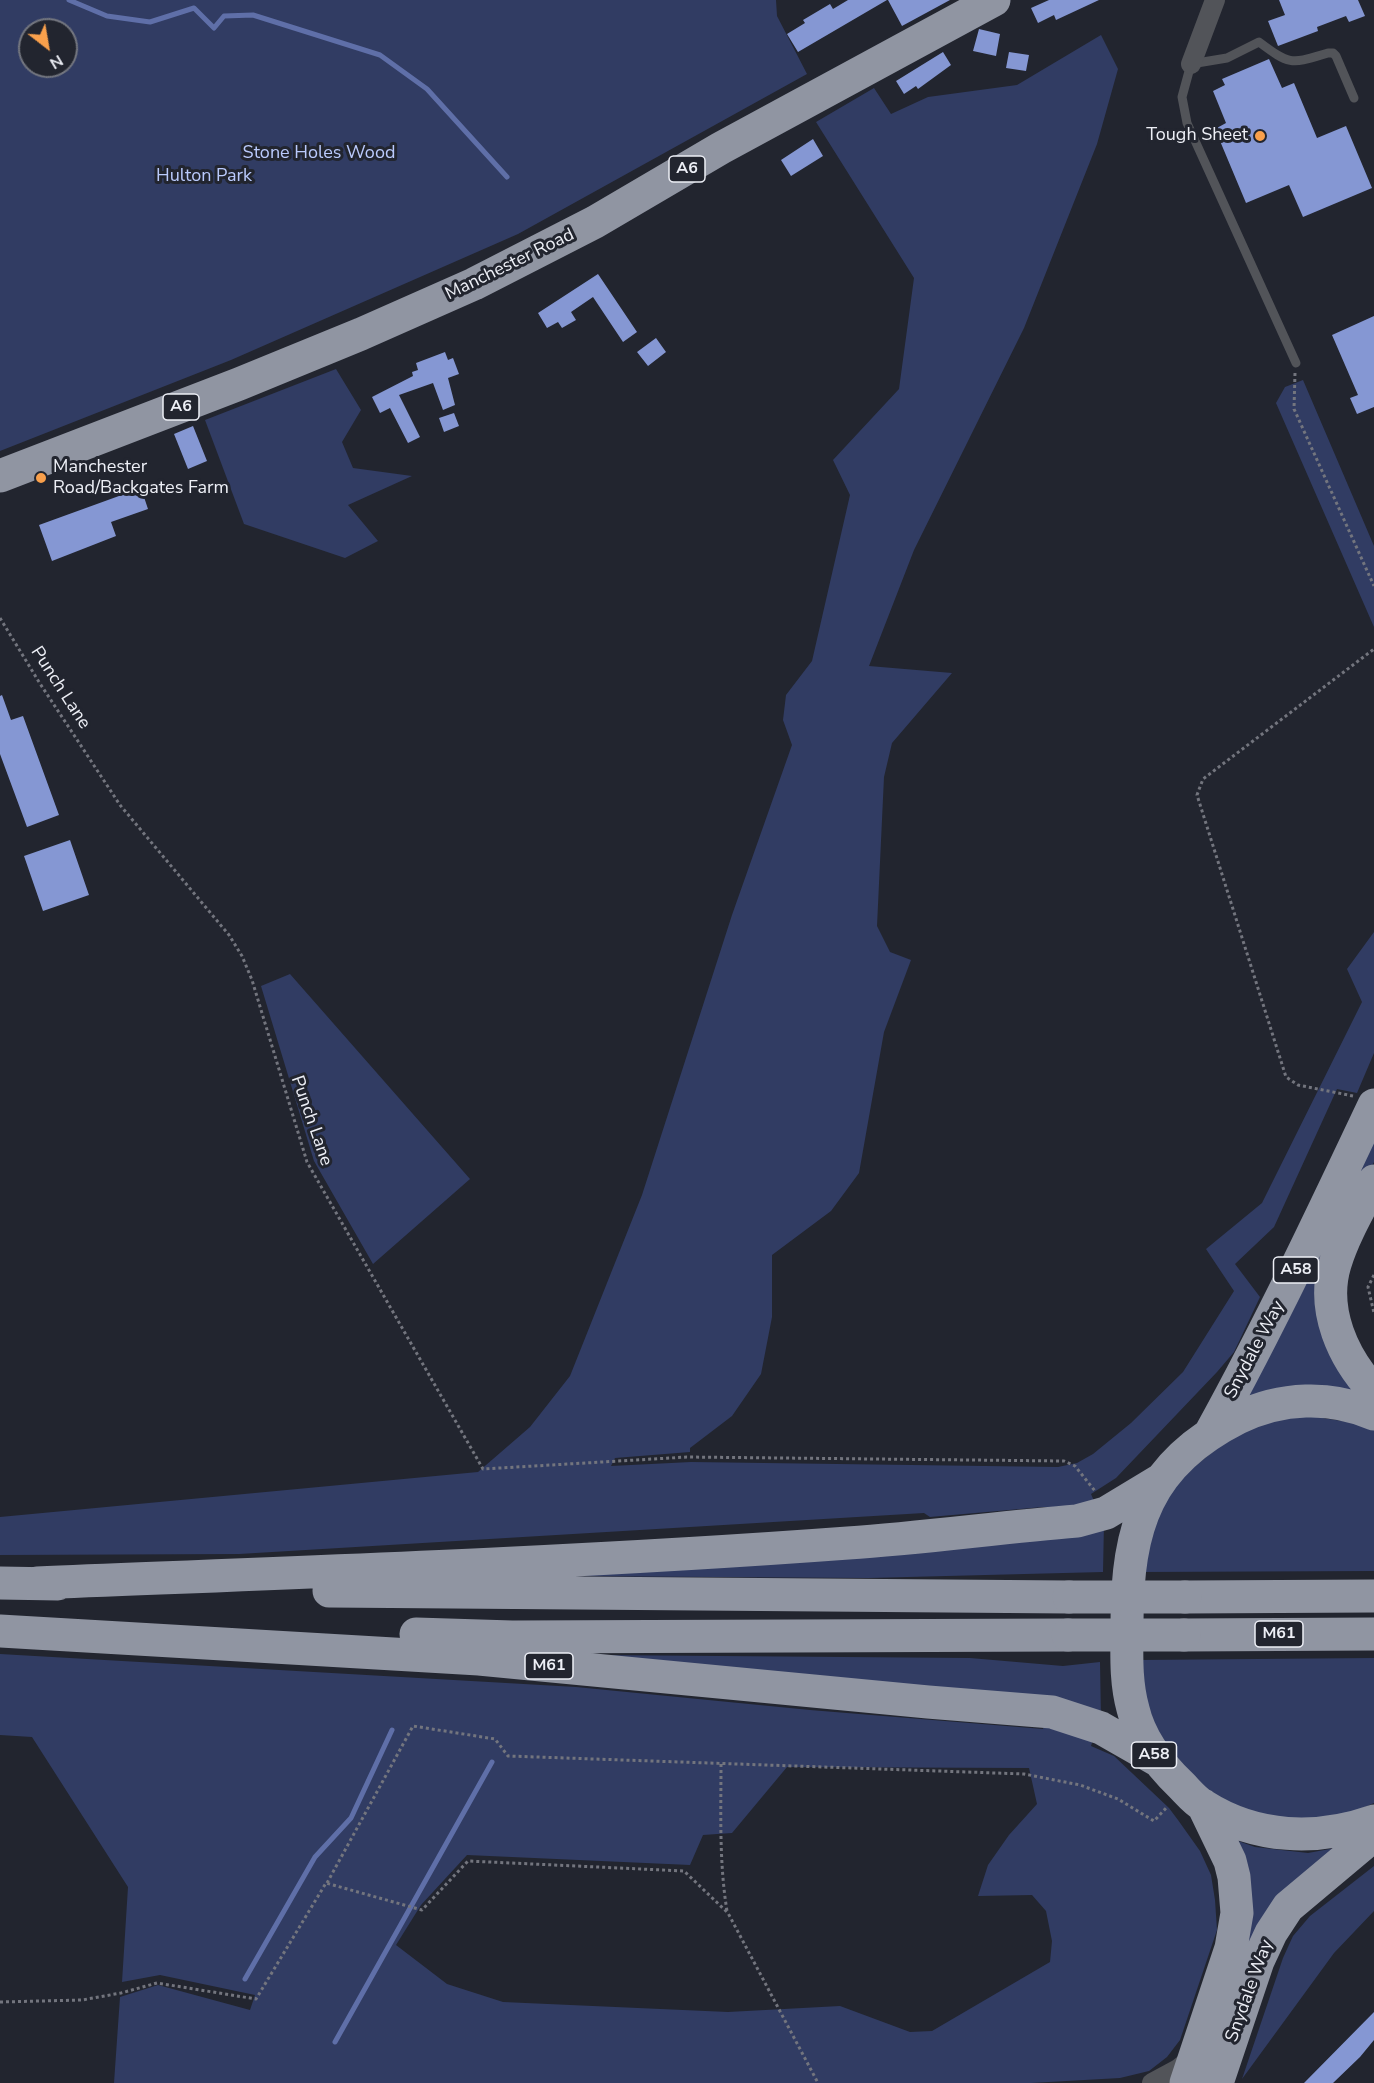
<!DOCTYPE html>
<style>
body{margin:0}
#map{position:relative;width:1374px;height:2083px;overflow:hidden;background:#22252f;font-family:"Nunito Sans",sans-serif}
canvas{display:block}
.north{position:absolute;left:18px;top:18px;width:60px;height:60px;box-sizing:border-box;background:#22252f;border:2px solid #73767f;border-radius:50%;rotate:149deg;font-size:16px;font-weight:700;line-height:24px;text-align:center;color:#edeff6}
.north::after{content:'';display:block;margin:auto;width:21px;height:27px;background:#f9a04c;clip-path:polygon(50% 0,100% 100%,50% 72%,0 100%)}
</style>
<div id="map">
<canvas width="1374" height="2083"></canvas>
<div class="north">N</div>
</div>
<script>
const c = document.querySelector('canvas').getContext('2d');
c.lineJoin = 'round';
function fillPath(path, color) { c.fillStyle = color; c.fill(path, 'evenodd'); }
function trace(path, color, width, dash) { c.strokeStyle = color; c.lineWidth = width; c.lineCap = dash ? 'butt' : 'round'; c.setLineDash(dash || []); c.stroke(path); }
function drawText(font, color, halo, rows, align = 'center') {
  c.font = font + ' "Nunito Sans",sans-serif'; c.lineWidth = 6; c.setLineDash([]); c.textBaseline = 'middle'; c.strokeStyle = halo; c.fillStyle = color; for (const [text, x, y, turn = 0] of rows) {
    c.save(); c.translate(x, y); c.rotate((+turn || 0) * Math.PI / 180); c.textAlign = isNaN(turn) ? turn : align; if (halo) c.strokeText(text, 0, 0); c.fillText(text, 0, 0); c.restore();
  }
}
const green = new Path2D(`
 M 0,0 L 776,0 L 777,16 L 807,74 L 518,234 L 231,360 L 0,451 ZM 30,30 L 66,30 L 66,66 L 30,66 Z
 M 1101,35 L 1118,69 L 1097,144 L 1024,328 L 914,550 L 869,666 L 952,673 L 892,743 L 884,777 L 877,926 L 890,952 L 911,960 L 884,1032 L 859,1173 L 831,1211 L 772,1255 L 772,1317 L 761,1374 L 732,1416 L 690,1448 L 690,1452 L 615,1458 L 611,1466 L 691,1462 L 1058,1467 L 1077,1463 L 1093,1454 L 1131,1423 L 1183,1372 L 1234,1291 L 1206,1249 L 1262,1203 L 1362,1002 L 1347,969 L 1374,932 L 1374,1053 L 1357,1093 L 1337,1089 L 1274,1227 L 1235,1264 L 1260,1297 L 1234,1352 L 1217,1372 L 1116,1478 L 1091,1494 L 1094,1501 L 1078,1508 L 1043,1507 L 930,1517 L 924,1513 L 239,1554 L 0,1555 L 0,1517 L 478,1472 L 530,1427 L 570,1376 L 642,1195 L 732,915 L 792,745 L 783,720 L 786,695 L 812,661 L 850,495 L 833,460 L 899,389 L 914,278 L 816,122 L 874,88 L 891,114 L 928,97 L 1017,85 Z
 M 336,369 L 361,410 L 342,442 L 353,468 L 412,476 L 348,505 L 378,541 L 345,558 L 244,524 L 205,420 Z
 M 1303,380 L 1374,546 L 1374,627 L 1276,403 L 1285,387 Z
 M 290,974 L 470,1179 L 373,1264 L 314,1161 L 261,986 Z
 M 1374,1127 L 1374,1162 L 1336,1238 L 1359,1395 L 1250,1395 L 1247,1393 Z
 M 1296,1414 L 1355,1423 L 1374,1430 L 1374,1571 L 1139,1572 L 1149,1534 L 1177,1481 L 1238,1431 Z
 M 1104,1523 L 1103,1572 L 869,1578 L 556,1576 Z
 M 0,1654 L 576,1687 L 810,1710 L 1043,1729 L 1045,1724 L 1094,1736 L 1091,1746 L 1114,1756 L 1169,1808 L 1178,1820 L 1200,1851 L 1211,1875 L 1215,1900 L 1217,1930 L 1180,2040 L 1167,2057 L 1149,2071 L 1120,2078 L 1031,2083 L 114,2083 L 120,1997 L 158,1985 L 250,2010 L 255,1995 L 160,1975 L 122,1982 L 128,1887 L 32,1737 L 0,1735 ZM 787,1767 L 1029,1768 L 1037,1804 L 1009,1835 L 988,1865 L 978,1896 L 1032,1895 L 1046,1911 L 1052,1941 L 1050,1962 L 932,2031 L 910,2032 L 840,2006 L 728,2012 L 503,2002 L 447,1984 L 396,1945 L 421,1905 L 467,1855 L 690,1865 L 703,1835 L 732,1833 Z
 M 595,1655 L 970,1658 L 1063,1666 L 1100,1662 L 1101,1719 Z
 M 1374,1658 L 1374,1803 L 1345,1816 L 1308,1822 L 1242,1813 L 1191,1779 L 1151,1728 L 1139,1660 Z
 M 1227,1837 L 1255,1847 L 1308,1853 L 1346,1846 L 1254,1950 L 1244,1939 Z
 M 1374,1866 L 1374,1911 L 1334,1953 L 1242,2079 L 1283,1958 L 1293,1936 L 1310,1916 Z`);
const stream = new Path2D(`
 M 69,0 L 107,16 L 150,22 L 194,8 L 214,28 L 224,16 L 253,15 L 380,55 L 427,89 L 507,177
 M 245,1979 L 315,1857 L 351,1818 L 392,1730
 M 335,2042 L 492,1762`);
const building = new Path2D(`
 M 848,0 L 887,0 L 798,52 L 787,34 L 805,23 L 803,20 L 830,4 L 833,9 Z
 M 888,0 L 950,0 L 902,26 Z
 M 1049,0 L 1099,0 L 1056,20 L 1054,15 L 1038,23 L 1031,8 Z
 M 1279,0 L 1358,0 L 1365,16 L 1349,22 L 1346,16 L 1317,27 L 1318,31 L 1278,46 L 1268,21 L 1285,15 Z
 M 979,29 L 1000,34 L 996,56 L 973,51 Z
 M 943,52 L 951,65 L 918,89 L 916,86 L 904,94 L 896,81 Z
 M 1009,52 L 1029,55 L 1026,71 L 1006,68 Z
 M 1269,59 L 1282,88 L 1294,83 L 1317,138 L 1346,126 L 1372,188 L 1303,217 L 1289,185 L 1246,203 L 1215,129 L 1226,123 L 1213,91 L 1225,85 L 1222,79 Z
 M 813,139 L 823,156 L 791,176 L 781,160 Z
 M 598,274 L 637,332 L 623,342 L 593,297 L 571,312 L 576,320 L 562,328 L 558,322 L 547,328 L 538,313 Z
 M 1374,316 L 1374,407 L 1357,414 L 1350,398 L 1358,395 L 1332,335 Z
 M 656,338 L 666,352 L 648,366 L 637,352 Z
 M 445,352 L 448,360 L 453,358 L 459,374 L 448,378 L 455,405 L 443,410 L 433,383 L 399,395 L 420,437 L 408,443 L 390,408 L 380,413 L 372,397 L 413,376 L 412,372 L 418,370 L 416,363 Z
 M 454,413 L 459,426 L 444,432 L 439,418 Z
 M 193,426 L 207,461 L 188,469 L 174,434 Z
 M 141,488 L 148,509 L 111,522 L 116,536 L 52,561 L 39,525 Z
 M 2,695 L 11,720 L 23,716 L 59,815 L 27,827 L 0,754 L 0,696 Z
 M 70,840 L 89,895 L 43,911 L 24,856 Z
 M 1374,2012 L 1374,2040 L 1360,2057 L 1333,2083 L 1304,2083 Z`);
const path = new Path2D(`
 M 1295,373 L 1294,409 L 1374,586
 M 0,618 L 39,682 L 120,805 L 229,935 L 242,956 L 252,980 L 307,1162 L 483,1469 L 687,1457 L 1064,1461 L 1075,1466 L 1095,1491
 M 1353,1096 L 1298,1085 L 1286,1077 L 1197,795 L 1203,779 L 1374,649
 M 1374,1275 L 1368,1287 L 1374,1313
 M 721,1764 C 721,1813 719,1862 727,1911
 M 327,1883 L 413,1726 L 495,1739 L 508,1756 L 1024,1774 L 1080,1785 L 1118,1799 L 1154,1821 L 1167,1807
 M 0,2002 L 82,2000 L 121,1993 L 157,1983 L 256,1999 L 326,1883 L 422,1910 L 468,1861 L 684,1871 L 728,1913 L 818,2083`);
const lane = new Path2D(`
 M 1296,363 L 1187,123 L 1182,97 L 1191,64 L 1227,58 L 1259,42 C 1291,66 1291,64 1328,53 L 1333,53 L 1336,56 L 1354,98`);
const street = new Path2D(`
 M 1191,64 L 1215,0
 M 1152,2083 L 1178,2069 L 1193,2057`);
const highway = new Path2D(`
 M 0,476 L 239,384 L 361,334 L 474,284 L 595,222 L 721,148 L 994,0
 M 1374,1181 C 1360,1208 1344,1235 1335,1264 C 1321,1310 1343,1358 1374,1391
 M 1374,1414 C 1330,1395 1281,1397 1238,1418 C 1147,1464 1127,1526 1127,1623 C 1127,1652 1125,1680 1133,1709 C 1140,1739 1159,1764 1181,1785 C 1188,1792 1195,1801 1204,1806 C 1256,1839 1317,1841 1374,1821
 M 1211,1432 C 1270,1325 1322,1215 1374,1105
 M 0,1583 L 58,1584
 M 37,1583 C 308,1572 578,1563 848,1543 C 924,1538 1001,1527 1077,1521 L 1106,1513 L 1159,1481
 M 329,1591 L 1069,1597
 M 1185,1597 L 1374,1596
 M 0,1631 L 479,1659 L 928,1702 L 1052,1712 L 1101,1728 L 1157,1760
 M 416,1634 L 512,1637 L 1068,1635
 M 1184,1635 L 1374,1634
 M 1186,2083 L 1231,1948 L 1237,1913 L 1234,1877 L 1230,1861 L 1203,1805
 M 1217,2083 L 1258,1961 L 1271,1933 L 1288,1907 L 1374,1835`);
const highwayBridge = new Path2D(`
 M 1069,1597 L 1185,1597
 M 1068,1635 L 1184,1635`);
const markers = [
 [1260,136,6,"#f9a04c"],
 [41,478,6,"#f9a04c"]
];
const shields = [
 [687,169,36],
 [181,407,36],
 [1296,1270,45],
 [1279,1634,48],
 [549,1666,48],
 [1154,1755,45]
];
const shieldNames = [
 ["A6",687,169],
 ["A6",181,407],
 ["A58",1296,1270],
 ["M61",1279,1634],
 ["M61",549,1666],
 ["A58",1154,1755]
];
const poiNames = [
 ["Tough Sheet",1248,136],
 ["Manchester",53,468,"left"],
 ["Road/Backgates Farm",53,489,"left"]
];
const parkNames = [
 ["Stone Holes Wood",319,154],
 ["Hulton Park",204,177]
];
const streetNames = [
 ["Manchester Road",510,265,-26],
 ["Punch Lane",60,688,57],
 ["Punch Lane",311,1121,71],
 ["Snydale Way",1255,1350,-62],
 ["Snydale Way",1250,1991,-70]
];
fillPath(green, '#313c63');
trace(stream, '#5f6fa8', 5);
fillPath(building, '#8597d3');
trace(path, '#73757e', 3, [3, 3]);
trace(lane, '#525459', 9);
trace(street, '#525459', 20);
trace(highway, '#9095a2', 33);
trace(highwayBridge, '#9095a2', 33);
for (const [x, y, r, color] of markers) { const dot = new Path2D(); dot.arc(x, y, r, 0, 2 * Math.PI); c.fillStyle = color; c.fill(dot); trace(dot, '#22252f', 2); }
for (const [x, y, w] of shields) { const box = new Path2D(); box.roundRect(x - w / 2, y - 13, w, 26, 4.5); c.fillStyle = '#22252f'; c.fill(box); trace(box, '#edeff6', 1.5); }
drawText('bold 16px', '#edeff6', null, shieldNames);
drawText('18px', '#edeff6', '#22252f', poiNames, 'right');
drawText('18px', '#bacafc', '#22252f', parkNames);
drawText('18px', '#edeff6', '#22252f', streetNames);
</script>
